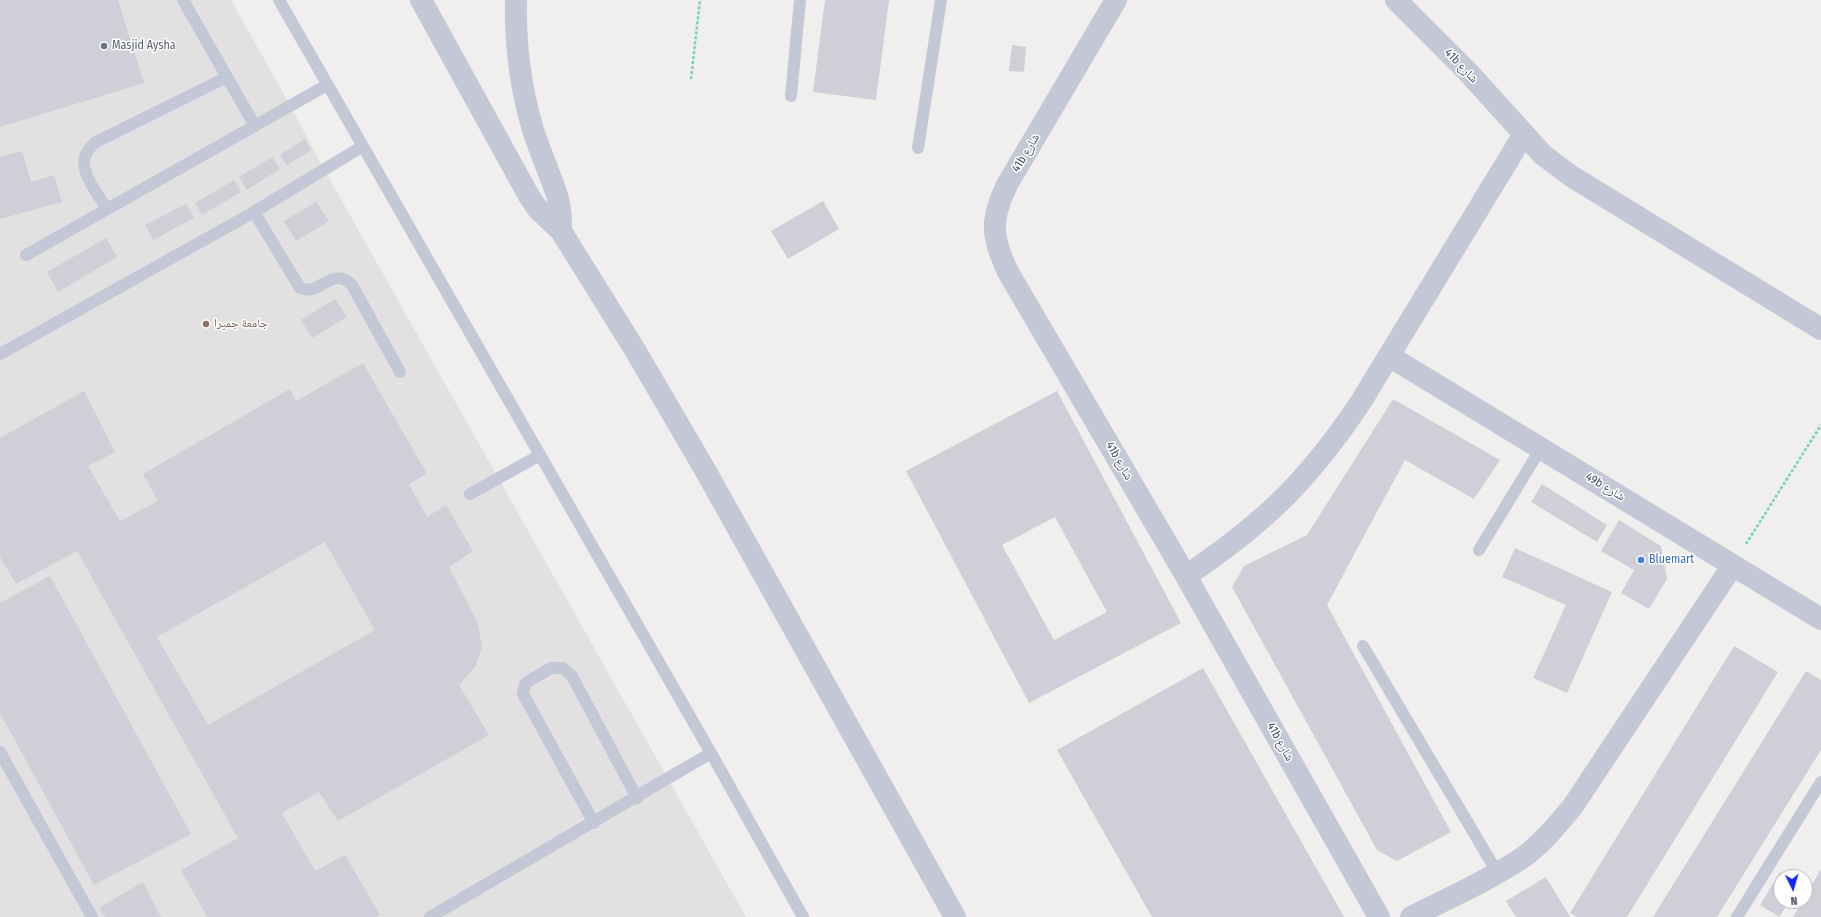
<!DOCTYPE html>
<meta charset="utf-8">
<style>
body{margin:0}
#map{position:relative;width:1821px;height:917px;overflow:hidden;background:#f1efee;font-family:"Fira Sans Condensed",sans-serif}
canvas{display:block}
.north{position:absolute;left:1773px;top:869px;width:40px;height:40px;box-sizing:border-box;background:#fff;border:1px solid #b5b7be;border-radius:50%;rotate:175deg;font-size:11px;font-weight:700;line-height:16px;text-align:center;color:#464a5d}
.north::after{content:'';display:block;margin:auto;width:14px;height:18px;background:#0f29eb;clip-path:polygon(50% 0,100% 100%,50% 72%,0 100%)}
</style>
<div id="map">
<canvas width="1821" height="917"></canvas>
<div class="north">N</div>
</div>
<script>
const c = document.querySelector('canvas').getContext('2d');
c.lineJoin = 'round';
function fillPath(path, color) { c.fillStyle = color; c.fill(path, 'evenodd'); }
function trace(path, color, width, dash) { c.strokeStyle = color; c.lineWidth = width; c.lineCap = dash ? 'butt' : 'round'; c.setLineDash(dash || []); c.stroke(path); }
function drawText(font, color, halo, rows, align = 'center') {
  c.font = font + ' "Fira Sans Condensed","Noto Naskh Arabic",sans-serif'; c.lineWidth = 3; c.setLineDash([]); c.textBaseline = 'middle'; c.strokeStyle = halo; c.fillStyle = color; for (const [text, x, y, turn = 0] of rows) {
    c.save(); c.translate(x, y); c.rotate((+turn || 0) * Math.PI / 180); c.textAlign = isNaN(turn) ? turn : align; if (halo) c.strokeText(text, 0, 0); c.fillText(text, 0, 0); c.restore();
  }
}
const education = new Path2D(`
 M 0,0 L 231,0 L 290,105 L 320,162 L 746,917 L 0,917 Z`);
const building = new Path2D(`
 M 0,0 L 118,0 L 144,83 L 0,127 Z
 M 825,0 L 889,0 L 876,100 L 813,92 Z
 M 1012,45 L 1026,47 L 1024,72 L 1009,71 Z
 M 305,139 L 311,150 L 287,165 L 280,155 Z
 M 22,151 L 31,182 L 54,175 L 62,202 L 0,219 L 0,157 Z
 M 272,157 L 280,169 L 247,190 L 239,177 Z
 M 234,180 L 241,192 L 202,215 L 195,203 Z
 M 823,201 L 839,229 L 788,259 L 771,231 Z
 M 316,202 L 329,221 L 296,241 L 284,221 Z
 M 186,204 L 194,218 L 153,240 L 145,225 Z
 M 106,238 L 117,257 L 58,292 L 47,272 Z
 M 335,299 L 347,317 L 312,338 L 301,320 Z
 M 363,363 L 427,474 L 409,484 L 427,517 L 446,505 L 473,551 L 449,567 L 478,624 L 482,647 L 475,667 L 459,685 L 489,735 L 338,821 L 319,792 L 282,813 L 315,871 L 345,855 L 380,915 L 376,917 L 207,917 L 181,870 L 238,838 L 77,551 L 16,584 L 0,557 L 0,438 L 84,391 L 115,452 L 88,466 L 120,521 L 158,501 L 143,474 L 290,389 L 296,401 ZM 325,542 L 375,630 L 208,725 L 157,637 Z
 M 1057,391 L 1181,623 L 1029,703 L 906,471 ZM 1055,517 L 1107,612 L 1054,640 L 1002,545 Z
 M 1393,399 L 1500,460 L 1474,499 L 1405,460 L 1327,605 L 1451,832 L 1397,861 L 1377,850 L 1232,587 L 1244,566 L 1307,535 Z
 M 1542,484 L 1607,525 L 1597,542 L 1531,502 Z
 M 1619,520 L 1661,546 L 1667,579 L 1649,609 L 1621,593 L 1634,570 L 1601,551 Z
 M 1515,548 L 1612,592 L 1567,693 L 1533,678 L 1566,605 L 1502,577 Z
 M 50,576 L 191,834 L 94,885 L 0,713 L 0,603 Z
 M 1734,646 L 1778,672 L 1627,917 L 1577,917 L 1570,913 Z
 M 1203,668 L 1344,917 L 1152,917 L 1057,750 Z
 M 1806,671 L 1821,680 L 1821,750 L 1717,917 L 1653,917 Z
 M 1821,869 L 1821,917 L 1793,917 L 1803,901 L 1805,901 L 1805,897 Z
 M 1780,872 L 1789,877 L 1781,877 L 1781,901 L 1790,901 L 1779,917 L 1760,905 Z
 M 1546,877 L 1570,917 L 1516,917 L 1506,901 Z
 M 143,882 L 161,917 L 105,917 L 99,908 Z`);
const path = new Path2D(`
 M 691,79 L 700,0
 M 1746,544 L 1821,425`);
const service = new Path2D(`
 M 183,0 L 255,126
 M 279,0 L 711,753 L 803,917
 M 791,96 L 800,0
 M 918,148 L 941,0
 M 107,209 C 99,196 85,179 84,163 C 84,155 89,149 94,143 L 227,77
 M 254,212 L 300,288 C 320,297 332,265 352,285 L 400,372
 M 26,255 L 327,85
 M 0,354 L 254,212 L 363,146
 M 470,494 L 540,455
 M 1479,550 L 1541,448
 M 1363,646 L 1497,872
 M 0,752 L 92,917
 M 594,823 L 523,694 L 525,684 L 529,681 L 551,668 L 563,668 L 572,676 L 637,798
 M 430,917 L 711,753
 M 1737,917 L 1821,782`);
const minor = new Path2D(`
 M 421,0 L 529,196 L 537,208 L 561,231 L 635,350 L 704,468 L 955,917
 M 516,0 C 515,42 520,83 531,123 C 538,148 549,171 557,195 C 561,207 561,219 561,231
 M 1116,0 L 1008,183 C 990,219 991,236 1008,272 L 1186,576 L 1379,917
 M 1396,0 L 1467,71 L 1543,155 L 1571,176 L 1821,329
 M 1389,356 L 1821,619
 M 1186,576 C 1233,544 1277,510 1313,466 C 1331,445 1347,423 1362,400 L 1524,134
 M 1411,917 C 1446,899 1490,880 1522,858 C 1542,844 1558,824 1573,806 L 1733,565`);
const markers = [
 [104,46,4,"#6b7280"],
 [206,324,4,"#8d6e63"],
 [1641,560,4,"#3f7fe0"]
];
const worshipNames = [
 ["Masjid Aysha",112,46]
];
const streetNames = [
 ["41b شارع",1461,66,46],
 ["41b شارع",1026,153,-59],
 ["41b شارع",1119,461,60],
 ["49b شارع",1605,487,31],
 ["41b شارع",1280,742,61]
];
const educationNames = [
 ["جامعة جميرا",214,324]
];
const shopNames = [
 ["Bluemart",1649,560]
];
fillPath(education, '#e2e0e0');
fillPath(building, '#cecfd7');
trace(path, '#70d1c0', 2.5, [3, 2]);
trace(service, '#c4c8d6', 12);
trace(minor, '#c4c8d6', 22);
for (const [x, y, r, color] of markers) { const dot = new Path2D(); dot.arc(x, y, r, 0, 2 * Math.PI); c.fillStyle = color; c.fill(dot); trace(dot, '#fff', 1.5); }
drawText('12px', '#5b616d', '#fff', worshipNames, 'left');
drawText('12px', '#464a5d', '#fff', streetNames);
drawText('12px', '#785e54', '#fff', educationNames, 'left');
drawText('12px', '#366cbe', '#fff', shopNames, 'left');
</script>
